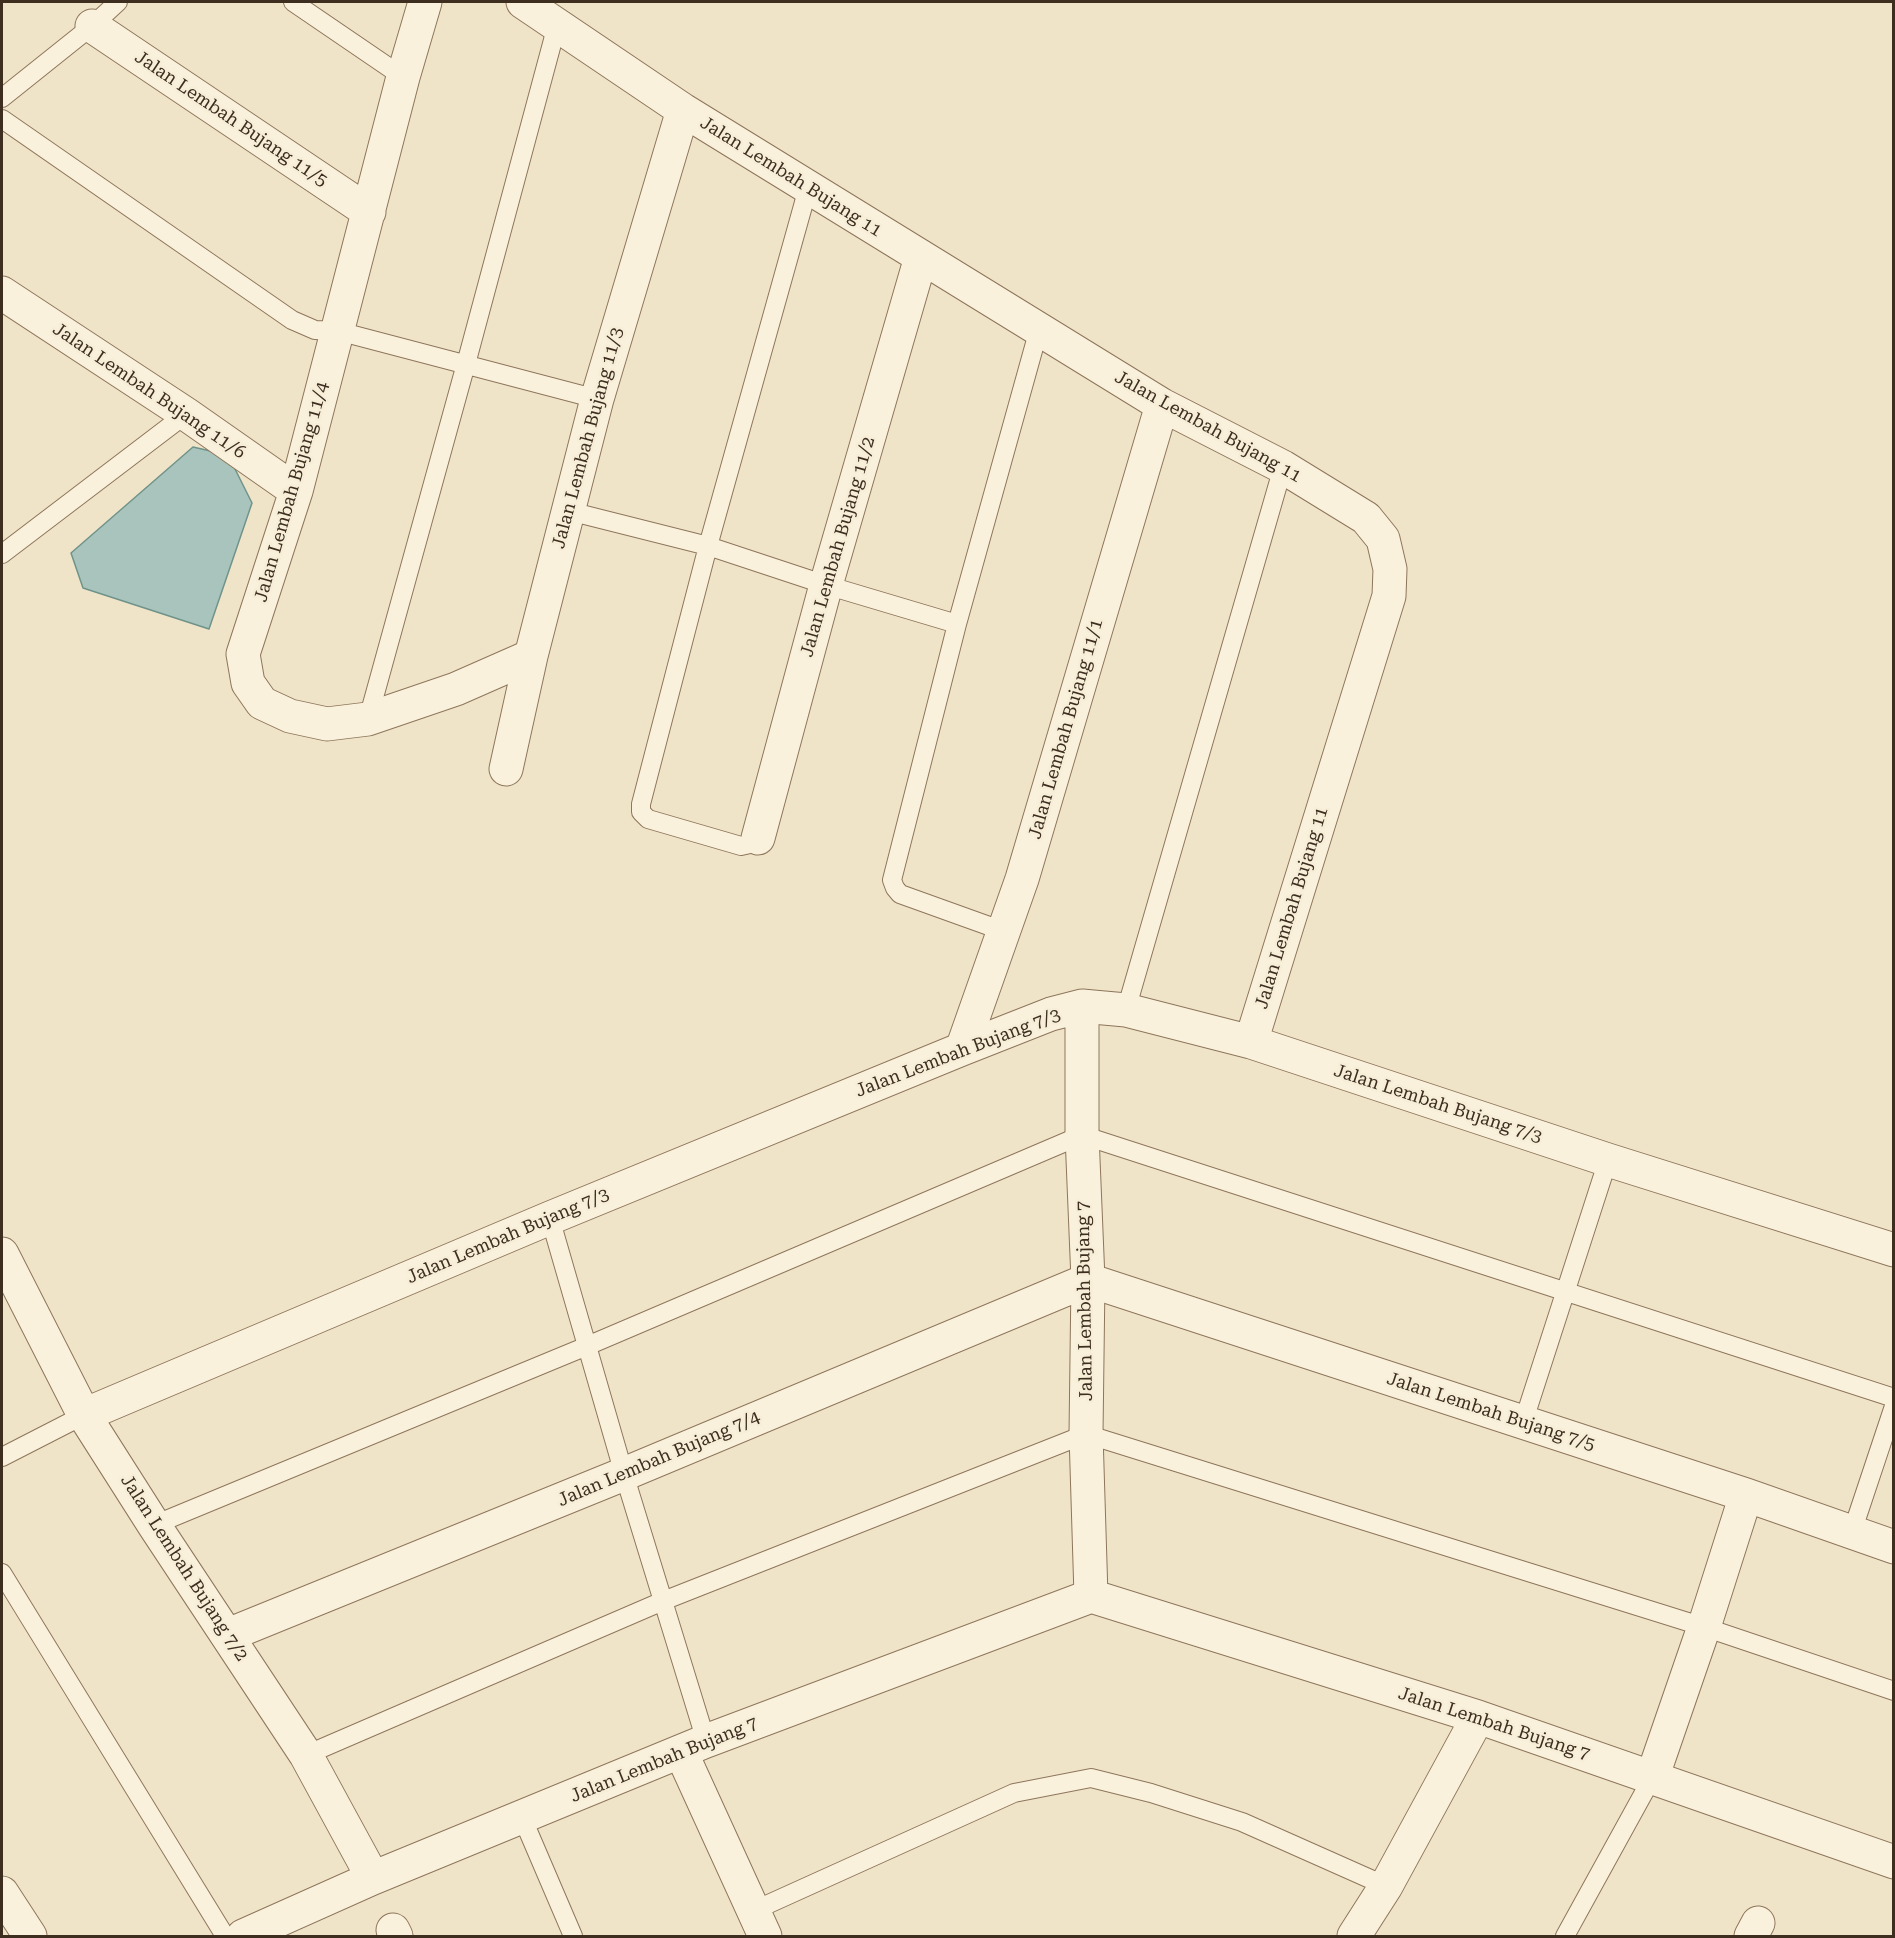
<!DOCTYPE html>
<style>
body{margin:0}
#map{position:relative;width:1895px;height:1938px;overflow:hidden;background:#f0e4c8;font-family:"Roboto Serif",serif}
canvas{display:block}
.frame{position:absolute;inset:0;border:3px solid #3d2e20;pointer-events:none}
</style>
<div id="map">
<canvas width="1895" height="1938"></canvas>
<div class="frame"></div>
</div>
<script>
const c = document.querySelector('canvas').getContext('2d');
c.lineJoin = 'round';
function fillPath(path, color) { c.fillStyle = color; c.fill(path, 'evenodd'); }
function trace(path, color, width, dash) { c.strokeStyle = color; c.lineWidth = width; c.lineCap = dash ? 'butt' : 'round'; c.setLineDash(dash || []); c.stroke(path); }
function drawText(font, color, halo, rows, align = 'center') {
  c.font = font + ' "Roboto Serif",serif'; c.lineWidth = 5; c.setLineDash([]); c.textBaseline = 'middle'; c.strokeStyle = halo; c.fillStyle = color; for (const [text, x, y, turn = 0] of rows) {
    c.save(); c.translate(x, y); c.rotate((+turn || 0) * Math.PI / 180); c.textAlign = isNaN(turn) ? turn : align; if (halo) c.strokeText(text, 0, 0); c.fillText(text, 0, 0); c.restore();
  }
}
const water = new Path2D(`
 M 193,447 L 228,455 L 252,503 L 209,629 L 83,588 L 71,553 Z`);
const lane = new Path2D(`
 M 293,2 L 403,77
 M 2,98 L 92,26 L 118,2
 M 2,119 L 292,320 L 315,330 L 338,331 L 597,399
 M 569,511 L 708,546 L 826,585 L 957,624
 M 2,554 L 186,414
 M 368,719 L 466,364 L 557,25
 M 758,838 L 750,844 L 741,846 L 648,819 L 641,812 L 641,804 L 708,546 L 808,188
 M 1003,931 L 900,894 L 895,888 L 892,880 L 957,624 L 1039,329
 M 1126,1010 L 1283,467
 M 550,1218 L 624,1474 L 706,1741
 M 1523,1423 L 1608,1160
 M 2,1457 L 84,1415
 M 154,1525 L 587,1346 L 1082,1135 L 1894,1398
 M 1852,1532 L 1894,1406
 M 2,1573 L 225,1936
 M 306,1755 L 663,1601 L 1086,1434 L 1704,1627 L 1894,1691
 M 522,1817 L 573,1936
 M 753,1911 L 1014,1793 L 1091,1778 L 1151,1793 L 1242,1822 L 1386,1886
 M 1565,1936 L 1652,1778`);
const street = new Path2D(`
 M 425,2 L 403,77 L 296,491 L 243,654 L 248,683 L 262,703 L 290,716 L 327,724 L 368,719 L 456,689 L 531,656
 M 523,2 L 683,110 L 1162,405 L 1283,467 L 1366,518 L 1383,539 L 1390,569 L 1389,596 L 1251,1042
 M 92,26 L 369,212
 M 2,293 L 186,414 L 296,491
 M 506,769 L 531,656 L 597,399 L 683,110
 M 758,838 L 826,585 L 921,257
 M 1082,1006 L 1082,1135 L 1088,1280 L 1086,1434 L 1091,1596
 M 962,1049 L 1022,879 L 1162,405
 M 2,1254 L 84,1415 L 154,1525 L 306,1755 L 373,1878
 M 84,1415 L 550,1218 L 962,1049 L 1051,1014 L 1082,1006 L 1126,1010 L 1251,1042 L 1608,1160 L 1894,1250
 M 228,1635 L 624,1474 L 1088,1280 L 1746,1495 L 1894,1547
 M 681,1752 L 765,1936
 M 1652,1778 L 1704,1627 L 1746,1495
 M 2,1893 L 30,1936
 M 393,1930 L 396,1936
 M 243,1936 L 373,1878 L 706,1741 L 1091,1596 L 1478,1717 L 1894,1862
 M 1354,1936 L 1386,1886 L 1478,1717
 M 1751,1936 L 1758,1923`);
const streetNames = [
 ["Jalan Lembah Bujang 11/5",231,119,34],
 ["Jalan Lembah Bujang 11",791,177,32],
 ["Jalan Lembah Bujang 11/6",149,391,34],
 ["Jalan Lembah Bujang 11",1208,427,29],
 ["Jalan Lembah Bujang 11/3",588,438,-75],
 ["Jalan Lembah Bujang 11/4",292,492,-74],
 ["Jalan Lembah Bujang 11/2",838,547,-74],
 ["Jalan Lembah Bujang 11/1",1066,729,-74],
 ["Jalan Lembah Bujang 11",1292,908,-73],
 ["Jalan Lembah Bujang 7/3",958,1053,-21],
 ["Jalan Lembah Bujang 7/3",1438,1104,18],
 ["Jalan Lembah Bujang 7/3",508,1236,-23],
 ["Jalan Lembah Bujang 7",1085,1301,-91],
 ["Jalan Lembah Bujang 7/5",1491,1412,18],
 ["Jalan Lembah Bujang 7/4",659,1459,-23],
 ["Jalan Lembah Bujang 7/2",184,1568,57],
 ["Jalan Lembah Bujang 7",1494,1724,18],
 ["Jalan Lembah Bujang 7",664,1760,-22]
];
fillPath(water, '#a9c4bc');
trace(water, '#6f938a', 1.5);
trace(lane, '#8d765c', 20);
trace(street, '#8d765c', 35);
trace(lane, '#faf1dc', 18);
trace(street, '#faf1dc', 33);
drawText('18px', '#3d2e20', '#f7eed8', streetNames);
</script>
